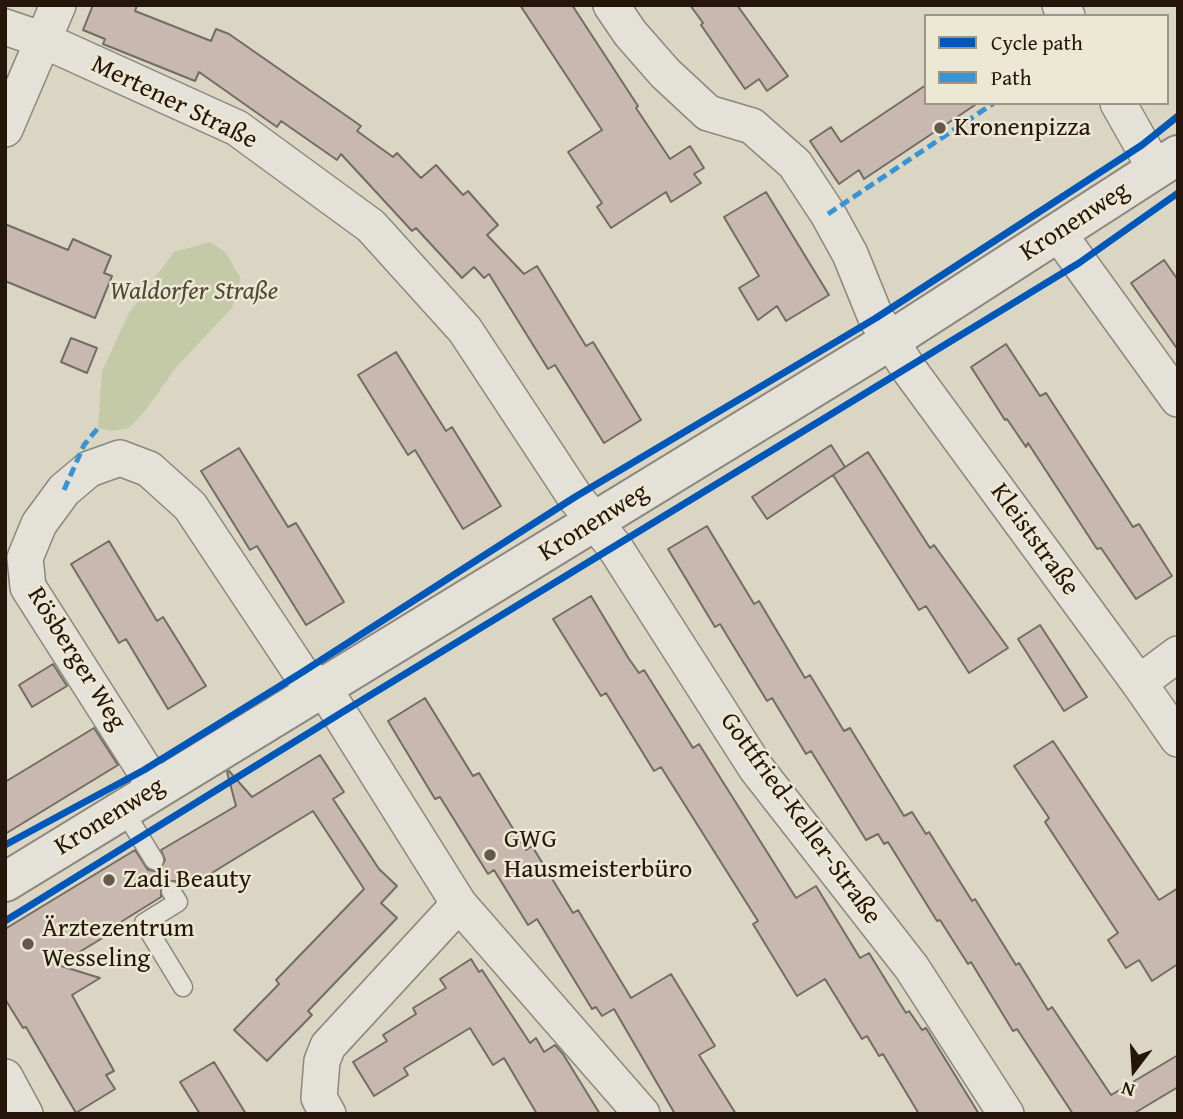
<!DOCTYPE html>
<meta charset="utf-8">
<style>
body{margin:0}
#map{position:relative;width:1183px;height:1119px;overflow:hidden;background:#dbd6c4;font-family:"Gentium Book Plus",serif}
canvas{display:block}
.frame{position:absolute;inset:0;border:7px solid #26150b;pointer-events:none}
.legend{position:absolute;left:924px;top:14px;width:245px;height:91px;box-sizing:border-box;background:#ede8d3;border:2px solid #9d9483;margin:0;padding:9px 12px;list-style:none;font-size:21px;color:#26150b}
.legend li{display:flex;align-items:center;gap:14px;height:35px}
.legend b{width:35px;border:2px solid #9d9483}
.north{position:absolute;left:1099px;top:1035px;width:70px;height:70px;-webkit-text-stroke:5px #ede8d3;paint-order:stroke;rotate:197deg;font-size:19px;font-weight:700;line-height:28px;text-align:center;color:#26150b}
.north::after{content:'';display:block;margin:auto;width:24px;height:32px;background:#26150b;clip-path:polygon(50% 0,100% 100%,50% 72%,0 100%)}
</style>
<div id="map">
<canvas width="1183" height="1119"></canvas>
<div class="frame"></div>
<ul class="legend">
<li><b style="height:9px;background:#0057b8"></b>Cycle path</li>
<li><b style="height:9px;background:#3b93d2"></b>Path</li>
</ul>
<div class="north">N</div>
</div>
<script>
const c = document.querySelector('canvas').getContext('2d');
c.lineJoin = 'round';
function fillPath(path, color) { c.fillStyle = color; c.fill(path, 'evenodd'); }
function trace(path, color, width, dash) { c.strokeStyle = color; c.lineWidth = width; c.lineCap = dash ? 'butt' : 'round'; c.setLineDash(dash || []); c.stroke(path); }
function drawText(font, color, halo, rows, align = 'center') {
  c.font = font + ' "Gentium Book Plus",serif'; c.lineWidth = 5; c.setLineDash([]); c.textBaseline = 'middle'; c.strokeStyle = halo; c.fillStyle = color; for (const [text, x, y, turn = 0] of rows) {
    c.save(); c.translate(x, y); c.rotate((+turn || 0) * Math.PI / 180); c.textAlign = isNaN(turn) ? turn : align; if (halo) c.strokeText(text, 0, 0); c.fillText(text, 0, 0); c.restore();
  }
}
const green = new Path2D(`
 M 210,242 L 226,253 L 241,279 L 232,308 L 177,366 L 145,411 L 129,428 L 112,431 L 98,428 L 102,371 L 129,313 L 174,252 Z`);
const building = new Path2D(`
 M 93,5 L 137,5 L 135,11 L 211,41 L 216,29 L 229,34 L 361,126 L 357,131 L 393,157 L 397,153 L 421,178 L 436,165 L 463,195 L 468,191 L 498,225 L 487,235 L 524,274 L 537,266 L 586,346 L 593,342 L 641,420 L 604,443 L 555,365 L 548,369 L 489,274 L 484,278 L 474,267 L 462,278 L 416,228 L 412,231 L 341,154 L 337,160 L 281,121 L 277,127 L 199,72 L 195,81 L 103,44 L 105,39 L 83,30 Z
 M 520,5 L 572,5 L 638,106 L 636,108 L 670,159 L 690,146 L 704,168 L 694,174 L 701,183 L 671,202 L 666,192 L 611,228 L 597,207 L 602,203 L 568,152 L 602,130 Z
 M 690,5 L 737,5 L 788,76 L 767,91 L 759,79 L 745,89 L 701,25 L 703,23 Z
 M 926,85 L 926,103 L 978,103 L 864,179 L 859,170 L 839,184 L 810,141 L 831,127 L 841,142 Z
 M 766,192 L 829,295 L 786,321 L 777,306 L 758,320 L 739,288 L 759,276 L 724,217 Z
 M 5,224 L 68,250 L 73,239 L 111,256 L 104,273 L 112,276 L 95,318 L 5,281 Z
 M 1164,260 L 1178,280 L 1178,350 L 1131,283 Z
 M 71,338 L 97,348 L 87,373 L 61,362 Z
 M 1006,344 L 1040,396 L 1046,393 L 1133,527 L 1139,524 L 1172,576 L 1136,599 L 1101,548 L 1097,549 L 1028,443 L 1026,447 L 1007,419 L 1005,420 L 971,367 Z
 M 396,352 L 446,431 L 452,427 L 501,506 L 463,529 L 415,450 L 408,455 L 358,375 Z
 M 831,445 L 845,467 L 767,519 L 752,497 Z
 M 239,448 L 288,527 L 296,523 L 344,602 L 306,625 L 257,546 L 250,550 L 201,471 Z
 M 868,452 L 930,548 L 934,545 L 1008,648 L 969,673 L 926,606 L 919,610 L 833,475 Z
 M 707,526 L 754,604 L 759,601 L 805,678 L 810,675 L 844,731 L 850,728 L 904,816 L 912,812 L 926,834 L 929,832 L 972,901 L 975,899 L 1016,965 L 1019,963 L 1048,1010 L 1052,1007 L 1111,1095 L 1178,1055 L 1178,1087 L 1133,1114 L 1073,1114 L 1017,1029 L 1013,1031 L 971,962 L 968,964 L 940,920 L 937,921 L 888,842 L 884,844 L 878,834 L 866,840 L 811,751 L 806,754 L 772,698 L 767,701 L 720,624 L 715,627 L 668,549 Z
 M 109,541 L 157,621 L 163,617 L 206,686 L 168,709 L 126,639 L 119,643 L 71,564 Z
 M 591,596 L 629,659 L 639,673 L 644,670 L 693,748 L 699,744 L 796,898 L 816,886 L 860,958 L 869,953 L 906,1013 L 909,1011 L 922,1030 L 926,1028 L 979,1114 L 919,1114 L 883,1054 L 879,1056 L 867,1036 L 862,1039 L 825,979 L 797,996 L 753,924 L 758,921 L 661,767 L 654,771 L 606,693 L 601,696 L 553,619 Z
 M 1040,625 L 1087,697 L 1064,711 L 1018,639 Z
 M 53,664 L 67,686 L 32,707 L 19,685 Z
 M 425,698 L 473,776 L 479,773 L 526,850 L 532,846 L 573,913 L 578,910 L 631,998 L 671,974 L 715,1046 L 699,1055 L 736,1114 L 675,1114 L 614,1009 L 602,1016 L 596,1007 L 592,1009 L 537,919 L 528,925 L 494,870 L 488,874 L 440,797 L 435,799 L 388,721 Z
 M 94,728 L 118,765 L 5,834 L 5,782 Z
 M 1053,741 L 1159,900 L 1178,888 L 1178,964 L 1152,981 L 1139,960 L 1126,968 L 1108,940 L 1118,933 L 1045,822 L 1049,818 L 1014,766 Z
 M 320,755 L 344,792 L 333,799 L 379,869 L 397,886 L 381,903 L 397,918 L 308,1011 L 312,1015 L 267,1061 L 234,1030 L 279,984 L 276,980 L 364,889 L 313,811 L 197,882 L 194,877 L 181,885 L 176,881 L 166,881 L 161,886 L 161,897 L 116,925 L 119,928 L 58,965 L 100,978 L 72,995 L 114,1071 L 106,1075 L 115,1089 L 76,1113 L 26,1027 L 23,1028 L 5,999 L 5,929 L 135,850 L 148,870 L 155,871 L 160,869 L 165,860 L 161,850 L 236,806 L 227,772 L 229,771 L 252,797 Z
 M 471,959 L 479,972 L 482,970 L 530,1043 L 536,1038 L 544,1052 L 555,1045 L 563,1054 L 600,1114 L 537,1114 L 504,1058 L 493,1065 L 470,1028 L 404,1068 L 408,1075 L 374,1096 L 353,1062 L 387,1041 L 383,1035 L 416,1014 L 413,1008 L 446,988 L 440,979 Z
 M 214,1062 L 246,1114 L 200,1114 L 180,1082 Z`);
const service = new Path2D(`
 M 123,809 L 154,860
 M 171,891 L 178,902 L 144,923 L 183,987`);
const minor = new Path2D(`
 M 611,5 L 630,33 L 665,73 L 708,113 L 752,126 L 795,164 L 828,214 L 850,254 L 876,318 L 908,368 L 1139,683 L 1178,739
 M 1060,5 L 1067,16
 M 5,27 L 43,40 L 237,128 L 371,226 L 465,330 L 575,497 L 614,546 L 756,768 L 912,968 L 1006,1114
 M 1118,103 L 1156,170
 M 5,129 L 58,5
 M 1058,233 L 1178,399
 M 1139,683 L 1178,654
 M 156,788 L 28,587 L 25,558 L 39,524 L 64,490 L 89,469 L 120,458 L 149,469 L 190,506 L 301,673 L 323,687 L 459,904 L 642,1114
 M 5,1077 L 25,1114
 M 328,1114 L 319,1098 L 322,1061 L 328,1046 L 459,904`);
const tertiary = new Path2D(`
 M 5,882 L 891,340 L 1178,155`);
const quiet = new Path2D(`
 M 828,214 L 994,103
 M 64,490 L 84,445 L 98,428`);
const cycleway = new Path2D(`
 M 5,845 L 144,770 L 301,673 L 575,497 L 876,318 L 1142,145 L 1178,116
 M 5,921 L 341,713 L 1079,263 L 1178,193`);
const markers = [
 [940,128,7,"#65594c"],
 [490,855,7,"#65594c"],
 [109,880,7,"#65594c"],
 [28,944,7,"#65594c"]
];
const streetNames = [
 ["Mertener Straße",174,103,26],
 ["Kronenweg",1075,222,-33],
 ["Kronenweg",594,523,-32],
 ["Kleiststraße",1034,540,54],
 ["Rösberger Weg",76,659,58],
 ["Kronenweg",110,817,-32],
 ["Gottfried-Keller-Straße",800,819,54]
];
const poiNames = [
 ["Kronenpizza",954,128],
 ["GWG",504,840],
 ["Hausmeisterbüro",504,870],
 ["Zadi Beauty",123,880],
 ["Ärztezentrum",42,929],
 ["Wesseling",42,959]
];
const parkNames = [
 ["Waldorfer Straße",194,292]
];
fillPath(green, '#c4caa8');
fillPath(building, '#c8b8af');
trace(building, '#726d63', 2);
trace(service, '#8c877c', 21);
trace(minor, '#8c877c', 38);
trace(tertiary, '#8c877c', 42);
trace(service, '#e4e1d8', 18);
trace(minor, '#e4e1d8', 35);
trace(tertiary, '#e4e1d8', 38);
trace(quiet, '#3b93d2', 5, [10, 5]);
trace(cycleway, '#0057b8', 7);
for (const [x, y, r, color] of markers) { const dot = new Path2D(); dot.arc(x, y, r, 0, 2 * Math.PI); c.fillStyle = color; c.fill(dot); trace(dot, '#ede8d3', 2.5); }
drawText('26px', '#26150b', '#ede8d3', streetNames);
drawText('26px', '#26150b', '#ede8d3', poiNames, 'left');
drawText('italic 26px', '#504934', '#ede8d3', parkNames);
</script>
